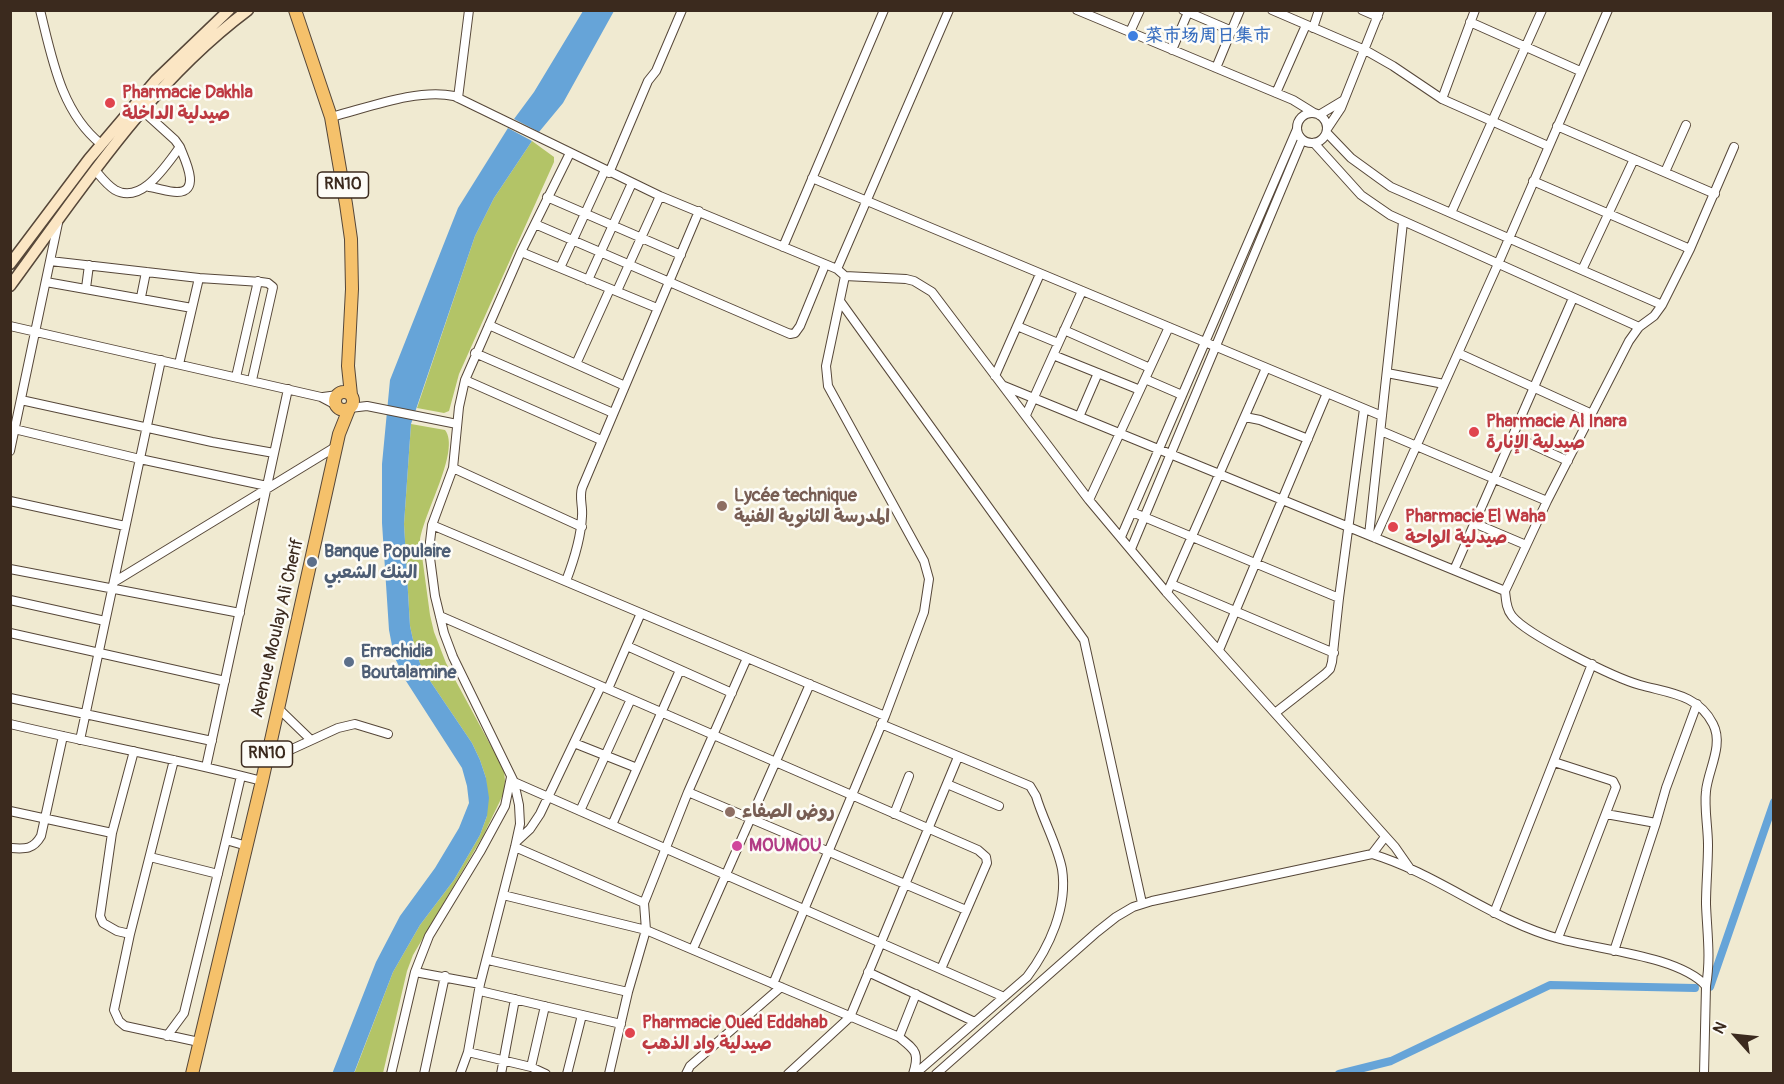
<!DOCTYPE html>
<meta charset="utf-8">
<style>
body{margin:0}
#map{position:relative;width:1784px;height:1084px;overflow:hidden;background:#f0ead1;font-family:Pangolin,sans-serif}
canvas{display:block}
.frame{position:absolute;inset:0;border:12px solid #3b2a1e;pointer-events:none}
.north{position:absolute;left:1706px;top:1006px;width:60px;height:60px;-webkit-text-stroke:4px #fdfcf7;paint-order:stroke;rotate:297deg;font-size:16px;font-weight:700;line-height:24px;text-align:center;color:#3b2a1e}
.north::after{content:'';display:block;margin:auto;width:21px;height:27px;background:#3b2a1e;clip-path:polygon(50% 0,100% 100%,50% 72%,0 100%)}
</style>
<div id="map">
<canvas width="1784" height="1084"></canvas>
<div class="frame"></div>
<div class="north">N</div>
</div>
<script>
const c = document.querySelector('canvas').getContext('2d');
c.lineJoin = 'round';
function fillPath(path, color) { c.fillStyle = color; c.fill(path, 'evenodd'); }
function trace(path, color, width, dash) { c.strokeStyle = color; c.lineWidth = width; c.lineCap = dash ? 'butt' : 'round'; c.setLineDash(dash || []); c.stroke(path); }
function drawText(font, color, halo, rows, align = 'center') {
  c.font = font + ' Pangolin,"Playpen Sans Arabic","LXGW WenKai TC",sans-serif'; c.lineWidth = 5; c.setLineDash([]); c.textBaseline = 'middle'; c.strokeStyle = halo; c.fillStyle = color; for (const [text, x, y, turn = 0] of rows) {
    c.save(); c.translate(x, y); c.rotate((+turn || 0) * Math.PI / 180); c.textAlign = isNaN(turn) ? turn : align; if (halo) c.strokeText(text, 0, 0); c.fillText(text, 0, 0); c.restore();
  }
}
const green = new Path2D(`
 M 532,141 L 554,157 L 554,162 L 459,374 L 449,411 L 444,413 L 417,408 L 475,236 L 494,198 Z
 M 411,424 L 445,430 C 461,450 423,514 420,541 L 430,615 L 434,632 L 446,663 L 504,770 L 505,781 L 504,792 L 500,801 L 483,836 L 413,955 L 407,971 L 383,1073 L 354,1074 L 393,972 L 420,925 L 454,880 L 480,835 L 487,816 L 486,778 L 480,760 L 472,743 L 422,669 L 415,649 L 410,626 L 404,524 Z`);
const water = new Path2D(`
 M 583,11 L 614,11 L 563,103 L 539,132 L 514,119 L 534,92 Z
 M 508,128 L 532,141 L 494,198 L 475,236 L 411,424 L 404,524 L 410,626 L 415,649 L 422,669 L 472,743 L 480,760 L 486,778 L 489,798 L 487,816 L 480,835 L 454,880 L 420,925 L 393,972 L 354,1073 L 332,1074 L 376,962 L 400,916 L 435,868 L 459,828 L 469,803 L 467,786 L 462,768 L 406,681 L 394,656 L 389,630 L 382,523 L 382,464 L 390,380 L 458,208 Z`);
const canal = new Path2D(`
 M 1710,987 L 1774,802
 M 1339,1074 L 1391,1061 L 1550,985 L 1695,988`);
const street = new Path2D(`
 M 40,10 C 52,58 61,112 101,144
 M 1077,10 L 1293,100 L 1314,113
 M 1183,10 L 1232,31
 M 1272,10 L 1365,50 L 1393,66 L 1442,99
 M 1362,10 L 1378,17
 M 1475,10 L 1442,99 L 1548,146
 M 1470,22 L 1580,71
 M 1313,28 L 1319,10
 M 1130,32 L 1140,10
 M 1172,50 L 1189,10
 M 1216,68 L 1240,10
 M 1276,93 L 1306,25
 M 458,98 L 469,10
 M1297 128a15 15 0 1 1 30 0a15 15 0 1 1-30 0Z
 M 1319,115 L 1344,100
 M 331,117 C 367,108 418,88 454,96 L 660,196 L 837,269 L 845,276 L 906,279 L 914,281 L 932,292 L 1089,500 L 1167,593 L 1395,847 L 1411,870
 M 1557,126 L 1715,194
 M 1327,129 L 1341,108 L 1380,10
 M 1327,133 L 1351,158 L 1391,187 L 1662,305
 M 1314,143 L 1361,195 L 1390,215 L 1639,327
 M 95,170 C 101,177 107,185 115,190 C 142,205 166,165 180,147 L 175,140 L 143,111
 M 1665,172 L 1686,125
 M 609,173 L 648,81 L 656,71 L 682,10
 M 812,178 L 1382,416
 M 1533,181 L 1690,249
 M 149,187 C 158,188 168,192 177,192 C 202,192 184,158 180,147
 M 547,197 L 681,255
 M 1451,213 L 1542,10
 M 535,224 L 790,334 L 795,333 L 800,326 L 825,265
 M 783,247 L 884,10
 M 521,252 L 657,308
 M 50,261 L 199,278 L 179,364
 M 560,268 L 605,170
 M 837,269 L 949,10
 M 1582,270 L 1634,159
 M 199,278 L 261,282 L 268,283 L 273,287 L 252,380
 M 588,280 L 632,183
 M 46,282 L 192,308
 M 86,288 L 89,265
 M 617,291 L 660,196
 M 141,297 L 146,272
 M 840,301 L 1084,640 L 1142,903
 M 489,325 L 625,386
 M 10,326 L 321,397 L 336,405
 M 1017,326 L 1058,343
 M 1064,330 L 1150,368
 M 475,353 L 613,413
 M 1458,353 L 1592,414
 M 1053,355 L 1140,390
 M 576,364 L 610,289
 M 1387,373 L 1444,384
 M 995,376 L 1040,274
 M 236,377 L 258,281
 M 1145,379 L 1182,395
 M 465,380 L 601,440
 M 1004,386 L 1505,591
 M 323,397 L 338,395
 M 21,400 L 212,442 L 274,453
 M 350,408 L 367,406 L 457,424
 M 1026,415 L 1082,291
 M 1079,417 L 1098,373
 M 1245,417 L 1260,420 L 1308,439
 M 10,428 L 140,459 L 267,486
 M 1381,431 L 1547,501
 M 1513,436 L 1568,461
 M 10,451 L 58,223
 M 453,468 L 582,527
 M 1089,500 L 1169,327
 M 10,501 L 125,526
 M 1132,512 L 1339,598
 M 1474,523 L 1526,545
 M 432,525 L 885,716
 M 1369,535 L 1403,222
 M 1121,537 L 1297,129
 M 1375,538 L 1498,264 L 1608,10
 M 1131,549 L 1302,140
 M 10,569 L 240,613
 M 1454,570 L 1573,298
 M 566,581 C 574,560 581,539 582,516 C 583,506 579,498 582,488 L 699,211
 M 114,582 L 337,446
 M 1171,584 L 1334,653
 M 1167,593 L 1266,368
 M 10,600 L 105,621
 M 440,616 L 978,850 L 986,857 L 987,863 L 941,969
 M 10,633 L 225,681
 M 627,646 L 732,693
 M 1219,650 L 1327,393
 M 608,689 L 641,613
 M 10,698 L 212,741
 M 279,709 L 310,739
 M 1275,713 L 1325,674 L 1330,669 L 1332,662 L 1339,598 L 1364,409
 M 10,724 C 94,744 179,759 262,781
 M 881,724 L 1030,786 L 1036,796 C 1043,820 1057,844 1062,869 C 1068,907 1049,948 1027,977 L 915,1074
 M 80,740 L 161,360
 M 574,743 L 637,768
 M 174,760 L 130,934 L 114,1010 L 119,1021 L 125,1026 L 199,1042
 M 266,761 L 338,728 L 355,724 L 388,734
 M 1554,762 L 1613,781 L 1616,787 L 1558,938
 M 206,767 L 288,389
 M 241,776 L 226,840 L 247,846
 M 514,782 L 1004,997
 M 947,784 L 999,806
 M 688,792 L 966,910
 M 10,811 L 112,833
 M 580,811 L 631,699
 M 894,814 L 909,776
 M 1606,814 L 1656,823 L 1614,951
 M 1656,823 L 1666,788 L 1697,704
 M 612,825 L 680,670
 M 517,841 L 530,829 L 540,814 L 601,686
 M 515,847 L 644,903
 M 10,848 C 25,849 33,850 41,836 L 63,736
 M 1372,854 L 1385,837
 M 150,857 L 218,874
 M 503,895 L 646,930 L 899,1037 C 915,1050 920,1052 913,1074
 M 1494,913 L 1592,664
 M 130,934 L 117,931 L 103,923 L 100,916 L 112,833 L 134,751
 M 693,949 L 810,684
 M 488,960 L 628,992
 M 415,972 L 480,984
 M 868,972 L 975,1022
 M 773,984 L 885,716 L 924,612 L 929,579 L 924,561 L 828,386 L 826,366 L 845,276
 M 1706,986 C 1711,958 1707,932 1706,904 C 1706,885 1708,865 1708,845 C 1708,827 1704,808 1706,791 C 1708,770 1724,745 1713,724 C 1698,694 1668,693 1640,685 C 1615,678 1527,635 1512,616 C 1506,609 1506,599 1505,591 L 1547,501 L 1629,341 L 1639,327 L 1654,316 L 1662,305 L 1690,249 L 1734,147
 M 480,991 L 621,1024
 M 167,1036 L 184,1013 L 226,840
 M 899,1037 L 916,994
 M 468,1052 L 531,1067 L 546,1074
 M 531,1067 L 545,1006
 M 391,1074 L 415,972 L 429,936 L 480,852 L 505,806 L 511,777
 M 424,1074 L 445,976
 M 460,1074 L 468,1052 L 480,984 L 515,847 L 520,824 L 519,805 L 514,782 L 453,657 L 444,633 L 435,596 L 430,558 L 430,542 L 432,525 L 453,468 L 459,407 L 465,380 L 521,252 L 570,153
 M 501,1074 L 515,999
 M 567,1074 L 582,1015
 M 609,1074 L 628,992 L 646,930 L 644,903 L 688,792 L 747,658
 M 686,1074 L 690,1066 L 781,987
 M 788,1074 L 850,1017 L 958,757
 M 936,1074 L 1097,932 L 1116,917 L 1133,907 L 1152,901 L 1372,854 C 1438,874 1493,921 1560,939 C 1600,950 1679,956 1706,986 L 1704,1074`);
const secondary = new Path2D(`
 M 10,264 L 89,159 L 156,80 L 229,10
 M 10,286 C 82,188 149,84 248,10`);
const primary = new Path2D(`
 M 295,10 L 331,117 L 346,204 L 351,239 L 352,289 L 348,366 L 351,395
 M335 401a9 9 0 1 1 18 0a9 9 0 1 1-18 0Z
 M 192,1074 L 262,781 L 339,434 L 349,409`);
const markers = [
 [1133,36,6,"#3f7fe0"],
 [110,103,6,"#e0444e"],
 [1474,432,6,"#e0444e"],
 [722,506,6,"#8d6e63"],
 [1393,527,6,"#e0444e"],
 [312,562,6,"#5c6f8a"],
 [349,662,6,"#5c6f8a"],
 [730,812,6,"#8d6e63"],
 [737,846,6,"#d1479c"],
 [630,1033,6,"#e0444e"]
];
const shields = [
 [343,185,51],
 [267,754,51]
];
const shieldNames = [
 ["RN10",343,185],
 ["RN10",267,754]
];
const shopNames = [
 ["菜市场周日集市",1145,36]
];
const healthNames = [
 ["Pharmacie Dakhla",122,93],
 ["صيدلية الداخلة",122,114],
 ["Pharmacie Al Inara",1486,422],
 ["صيدلية الإنارة",1486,443],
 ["Pharmacie El Waha",1405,517],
 ["صيدلية الواحة",1405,538],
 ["Pharmacie Oued Eddahab",642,1023],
 ["صيدلية واد الذهب",642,1044]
];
const educationNames = [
 ["Lycée technique",734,496],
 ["المدرسة الثانوية الفنية",734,517],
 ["روض الصفاء",742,812]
];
const serviceNames = [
 ["Banque Populaire",324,552],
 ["البنك الشعبي",324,573],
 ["Errachidia",361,652],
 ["Boutalamine",361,673]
];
const streetNames = [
 ["Avenue Moulay Ali Cherif",278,628,-77]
];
const hotelNames = [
 ["MOUMOU",749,846]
];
fillPath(green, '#b3c467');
fillPath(water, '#66a4d8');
trace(canal, '#66a4d8', 8);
trace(street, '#564739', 10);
trace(secondary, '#564739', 13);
trace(primary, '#564739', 14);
trace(street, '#fff', 8);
trace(secondary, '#fbe6c4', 10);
trace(primary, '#f5c16b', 12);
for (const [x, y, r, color] of markers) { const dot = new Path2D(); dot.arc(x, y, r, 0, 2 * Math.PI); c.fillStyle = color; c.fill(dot); trace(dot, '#fdfcf7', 2); }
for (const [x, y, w] of shields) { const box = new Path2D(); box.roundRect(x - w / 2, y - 13, w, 26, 4.5); c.fillStyle = '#fdfcf7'; c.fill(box); trace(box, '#3b2a1e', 1.5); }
drawText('bold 16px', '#3b2a1e', null, shieldNames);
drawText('bold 18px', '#366cbe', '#fdfcf7', shopNames, 'left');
drawText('bold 18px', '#be3a42', '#fdfcf7', healthNames, 'left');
drawText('bold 18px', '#785e54', '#fdfcf7', educationNames, 'left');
drawText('bold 18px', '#4e5e75', '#fdfcf7', serviceNames, 'left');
drawText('18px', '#3b2a1e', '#fdfcf7', streetNames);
drawText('bold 18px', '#b23c85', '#fdfcf7', hotelNames, 'left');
</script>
